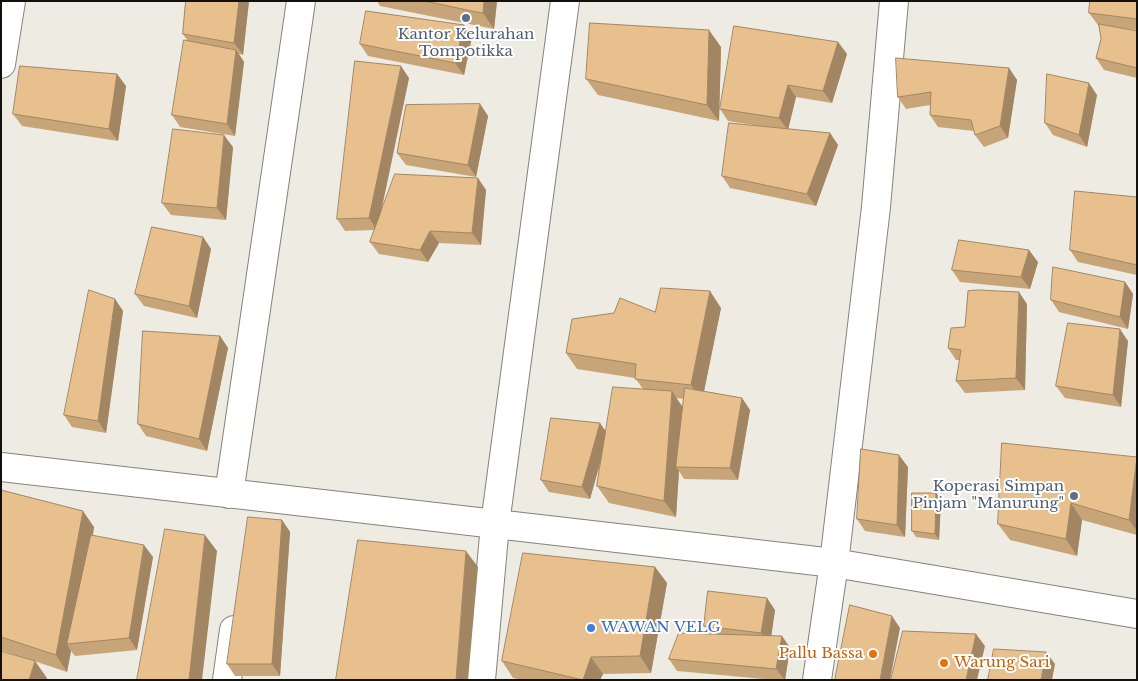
<!DOCTYPE html>
<style>
body{margin:0}
#map{position:relative;width:1138px;height:681px;overflow:hidden;background:#eeebe2;font-family:"Libre Baskerville",serif}
canvas{display:block}
.frame{position:absolute;inset:0;border:2px solid #12110e;pointer-events:none}
</style>
<div id="map">
<canvas width="1138" height="681"></canvas>
<div class="frame"></div>
</div>
<script>
const c = document.querySelector('canvas').getContext('2d');
c.lineJoin = 'round';
function trace(path, color, width, dash) { c.strokeStyle = color; c.lineWidth = width; c.lineCap = dash ? 'butt' : 'round'; c.setLineDash(dash || []); c.stroke(path); }
function fillPath(path, color) { c.fillStyle = color; c.fill(path, 'evenodd'); }
function drawText(font, color, halo, rows, align = 'center') {
  c.font = font + ' "Libre Baskerville",serif'; c.lineWidth = 4; c.setLineDash([]); c.textBaseline = 'middle'; c.strokeStyle = halo; c.fillStyle = color; for (const [text, x, y, turn = 0] of rows) {
    c.save(); c.translate(x, y); c.rotate((+turn || 0) * Math.PI / 180); c.textAlign = isNaN(turn) ? turn : align; if (halo) c.strokeText(text, 0, 0); c.fillText(text, 0, 0); c.restore();
  }
}
const street = new Path2D(`
 M 1,64 L 11,1
 M 1,467 L 834,563 L 1137,614
 M 229,494 L 301,1
 M 227,680 L 234,630
 M 481,680 L 495,524 L 565,1
 M 817,680 L 834,563 L 876,207 L 894,1`);
const wall = new Path2D(`
 M 186,1 L 249,1 L 243,55 L 239,54 L 244,62 L 235,136 L 180,127 L 172,115 L 187,40 L 183,34 Z
 M 377,1 L 497,1 L 494,29 L 380,6 Z
 M 1137,1 L 1137,30 L 1119,28 L 1137,31 L 1137,78 L 1104,70 L 1096,58 L 1101,39 L 1099,26 L 1098,25 L 1089,13 Z
 M 472,37 L 464,75 L 368,56 L 360,44 Z
 M 838,42 L 847,54 L 832,103 L 796,97 L 788,129 L 830,133 L 838,145 L 816,206 L 730,188 L 722,176 L 760,126 L 728,121 L 720,109 Z
 M 721,47 L 719,121 L 598,95 L 586,79 Z
 M 1009,68 L 1017,80 L 1008,138 L 984,147 L 975,135 L 974,131 L 938,127 L 930,115 L 930,105 L 906,109 L 898,97 Z
 M 117,74 L 126,86 L 118,141 L 22,126 L 13,114 Z
 M 409,78 L 381,213 L 486,190 L 481,245 L 439,243 L 428,262 L 379,254 L 370,242 L 375,230 L 345,231 L 337,219 Z
 M 1097,95 L 1087,147 L 1053,135 L 1045,123 Z
 M 480,104 L 488,116 L 476,177 L 406,165 L 397,153 Z
 M 233,147 L 226,220 L 171,215 L 162,203 Z
 M 1137,197 L 1137,275 L 1078,262 L 1070,250 Z
 M 203,237 L 211,249 L 197,318 L 144,306 L 135,294 Z
 M 1038,262 L 1030,289 L 960,282 L 952,270 Z
 M 1125,282 L 1133,294 L 1128,329 L 1059,312 L 1051,300 Z
 M 115,299 L 123,311 L 106,433 L 72,427 L 64,415 Z
 M 1027,304 L 1025,390 L 965,393 L 956,381 L 960,360 L 956,360 L 948,348 L 965,327 Z
 M 721,308 L 704,391 L 742,398 L 750,410 L 738,480 L 684,479 L 679,471 L 676,517 L 609,503 L 597,486 L 602,456 L 590,499 L 549,492 L 541,480 L 600,423 L 606,432 L 643,389 L 635,378 L 577,369 L 566,353 L 655,312 ZM 676,398 L 684,399 L 683,407 Z
 M 220,336 L 228,348 L 207,451 L 146,436 L 138,424 Z
 M 1128,341 L 1121,407 L 1065,398 L 1056,386 Z
 M 1137,457 L 1137,535 L 1082,520 L 1077,556 L 1010,540 L 998,524 Z
 M 908,467 L 905,537 L 865,531 L 857,519 Z
 M 1,490 L 94,527 L 93,536 L 153,557 L 137,650 L 75,656 L 71,651 L 67,672 L 1,650 Z
 M 936,493 L 941,500 L 939,540 L 916,537 L 912,531 Z
 M 282,520 L 290,532 L 280,676 L 235,676 L 227,664 Z
 M 655,567 L 667,583 L 651,673 L 603,674 L 600,680 L 522,680 L 513,678 L 502,661 Z
 M 775,610 L 771,636 L 782,636 L 790,648 L 785,680 L 775,680 L 677,671 L 669,659 L 710,634 L 704,626 Z`);
const shadedWall = new Path2D(`
 M 239,1 L 249,1 L 243,55 L 234,43 Z
 M 484,1 L 497,1 L 494,29 L 483,13 Z
 M 464,25 L 472,37 L 464,75 L 455,63 Z
 M 709,30 L 721,47 L 719,121 L 707,105 Z
 M 838,42 L 847,54 L 832,103 L 823,91 Z
 M 236,50 L 244,62 L 235,136 L 227,124 Z
 M 401,66 L 409,78 L 377,230 L 369,218 Z
 M 1009,68 L 1017,80 L 1008,138 L 1000,126 Z
 M 117,74 L 126,86 L 118,141 L 109,129 Z
 M 1089,83 L 1097,95 L 1087,147 L 1079,135 Z
 M 788,85 L 796,97 L 788,130 L 779,118 Z
 M 480,104 L 488,116 L 476,177 L 468,165 Z
 M 830,133 L 838,145 L 816,206 L 807,194 Z
 M 224,135 L 233,147 L 226,220 L 217,208 Z
 M 478,178 L 486,190 L 481,245 L 472,233 Z
 M 430,231 L 439,243 L 428,262 L 420,250 Z
 M 203,237 L 211,249 L 197,318 L 189,306 Z
 M 1029,250 L 1038,262 L 1030,289 L 1021,277 Z
 M 1125,282 L 1133,294 L 1128,329 L 1120,317 Z
 M 710,291 L 721,308 L 702,401 L 691,385 Z
 M 1019,292 L 1027,304 L 1025,390 L 1016,378 Z
 M 115,299 L 123,311 L 106,433 L 98,421 Z
 M 1120,329 L 1128,341 L 1121,407 L 1113,395 Z
 M 220,336 L 228,348 L 207,451 L 199,439 Z
 M 672,391 L 683,408 L 676,467 L 679,471 L 676,517 L 664,501 Z
 M 742,398 L 750,410 L 738,480 L 730,468 Z
 M 600,423 L 608,435 L 590,499 L 582,487 Z
 M 899,455 L 908,467 L 905,537 L 897,525 Z
 M 1137,459 L 1137,531 L 1129,520 Z
 M 936,493 L 941,500 L 939,540 L 935,534 Z
 M 1071,503 L 1082,520 L 1077,556 L 1066,539 Z
 M 83,511 L 94,527 L 73,643 L 67,644 L 71,651 L 67,672 L 56,655 Z
 M 282,520 L 290,532 L 280,676 L 272,664 Z
 M 205,535 L 217,551 L 202,680 L 189,680 Z
 M 144,545 L 153,557 L 137,650 L 129,638 Z
 M 466,551 L 478,567 L 468,680 L 456,680 Z
 M 655,567 L 667,583 L 651,673 L 640,656 Z
 M 767,598 L 775,610 L 770,645 L 761,633 Z
 M 892,616 L 900,628 L 890,680 L 880,680 Z
 M 976,634 L 985,646 L 977,680 L 966,680 Z
 M 782,636 L 790,648 L 785,680 L 776,669 Z
 M 1046,652 L 1055,664 L 1052,680 L 1041,680 Z
 M 591,657 L 603,674 L 600,680 L 583,680 Z
 M 35,661 L 47,678 L 46,680 L 29,680 Z`);
const building = new Path2D(`
 M 186,1 L 239,1 L 234,43 L 183,34 Z
 M 425,1 L 484,1 L 483,13 Z
 M 1090,1 L 1137,1 L 1137,19 L 1089,13 Z
 M 366,11 L 464,25 L 455,63 L 360,44 Z
 M 590,23 L 709,30 L 707,105 L 586,79 Z
 M 1099,24 L 1137,31 L 1137,68 L 1096,58 L 1101,39 Z
 M 734,26 L 838,42 L 823,91 L 788,85 L 779,118 L 720,109 Z
 M 184,40 L 236,50 L 227,124 L 172,115 Z
 M 896,58 L 1009,68 L 1000,126 L 975,135 L 971,120 L 930,115 L 931,92 L 898,97 Z
 M 355,61 L 401,66 L 369,218 L 337,219 Z
 M 20,66 L 117,74 L 109,129 L 13,114 Z
 M 1047,74 L 1089,83 L 1079,135 L 1045,123 Z
 M 480,104 L 468,165 L 397,153 L 406,105 Z
 M 729,123 L 830,133 L 807,194 L 722,176 Z
 M 173,129 L 224,135 L 217,208 L 162,203 Z
 M 395,174 L 478,178 L 472,233 L 430,231 L 420,250 L 370,242 Z
 M 1075,191 L 1137,197 L 1137,265 L 1070,250 Z
 M 152,227 L 203,237 L 189,306 L 135,294 Z
 M 959,240 L 1029,250 L 1021,277 L 952,270 Z
 M 1053,267 L 1125,282 L 1120,317 L 1051,300 Z
 M 661,288 L 710,291 L 691,385 L 635,379 L 636,364 L 566,353 L 572,319 L 614,313 L 620,298 L 655,312 Z
 M 89,290 L 115,299 L 98,421 L 64,415 Z
 M 979,290 L 1019,292 L 1016,378 L 956,381 L 961,350 L 948,348 L 951,328 L 965,327 L 968,291 Z
 M 1068,323 L 1120,329 L 1113,395 L 1056,386 Z
 M 143,331 L 220,336 L 199,439 L 138,424 Z
 M 613,387 L 672,391 L 664,501 L 597,486 Z
 M 685,388 L 742,398 L 730,468 L 676,467 Z
 M 551,418 L 600,423 L 582,487 L 541,480 Z
 M 1002,443 L 1137,457 L 1129,520 L 1071,503 L 1066,539 L 998,524 Z
 M 861,449 L 899,455 L 897,525 L 857,519 Z
 M 1,490 L 83,511 L 56,655 L 1,637 Z
 M 912,493 L 936,493 L 935,534 L 912,531 Z
 M 248,517 L 282,520 L 272,664 L 227,664 Z
 M 165,529 L 205,535 L 189,680 L 137,680 Z
 M 91,535 L 144,545 L 129,638 L 67,644 Z
 M 358,540 L 466,551 L 456,680 L 336,680 Z
 M 523,553 L 655,567 L 640,656 L 591,657 L 583,680 L 502,661 Z
 M 708,591 L 767,598 L 761,633 L 704,626 Z
 M 850,605 L 892,616 L 880,680 L 835,680 Z
 M 903,631 L 976,634 L 966,680 L 891,680 Z
 M 679,633 L 782,636 L 776,669 L 669,659 Z
 M 994,649 L 1046,652 L 1041,680 L 988,680 Z
 M 1,651 L 35,661 L 29,680 L 1,680 Z`);
const markers = [
 [466,18,5,"#5c6f8a"],
 [1074,496,5,"#5c6f8a"],
 [591,628,5,"#3f7fe0"],
 [873,654,5,"#e8710a"],
 [944,663,5,"#e8710a"]
];
const serviceNames = [
 ["Kantor Kelurahan",466,35],
 ["Tompotikka",466,52],
 ["Koperasi Simpan",1064,487,"right"],
 ["Pinjam \"Manurung\"",1064,504,"right"]
];
const shopNames = [
 ["WAWAN VELG",601,628]
];
const foodNames = [
 ["Pallu Bassa",863,654],
 ["Warung Sari",954,663,"left"]
];
trace(street, '#84827a', 30);
trace(street, '#fff', 28);
fillPath(wall, '#c8a579');
fillPath(shadedWall, '#a28663');
fillPath(building, '#e8c08d');
trace(building, '#a28663', 1);
for (const [x, y, r, color] of markers) { const dot = new Path2D(); dot.arc(x, y, r, 0, 2 * Math.PI); c.fillStyle = color; c.fill(dot); trace(dot, '#fff', 2); }
drawText('15px', '#4e5e75', '#fff', serviceNames);
drawText('15px', '#366cbe', '#fff', shopNames, 'left');
drawText('15px', '#c56008', '#fff', foodNames, 'right');
</script>
